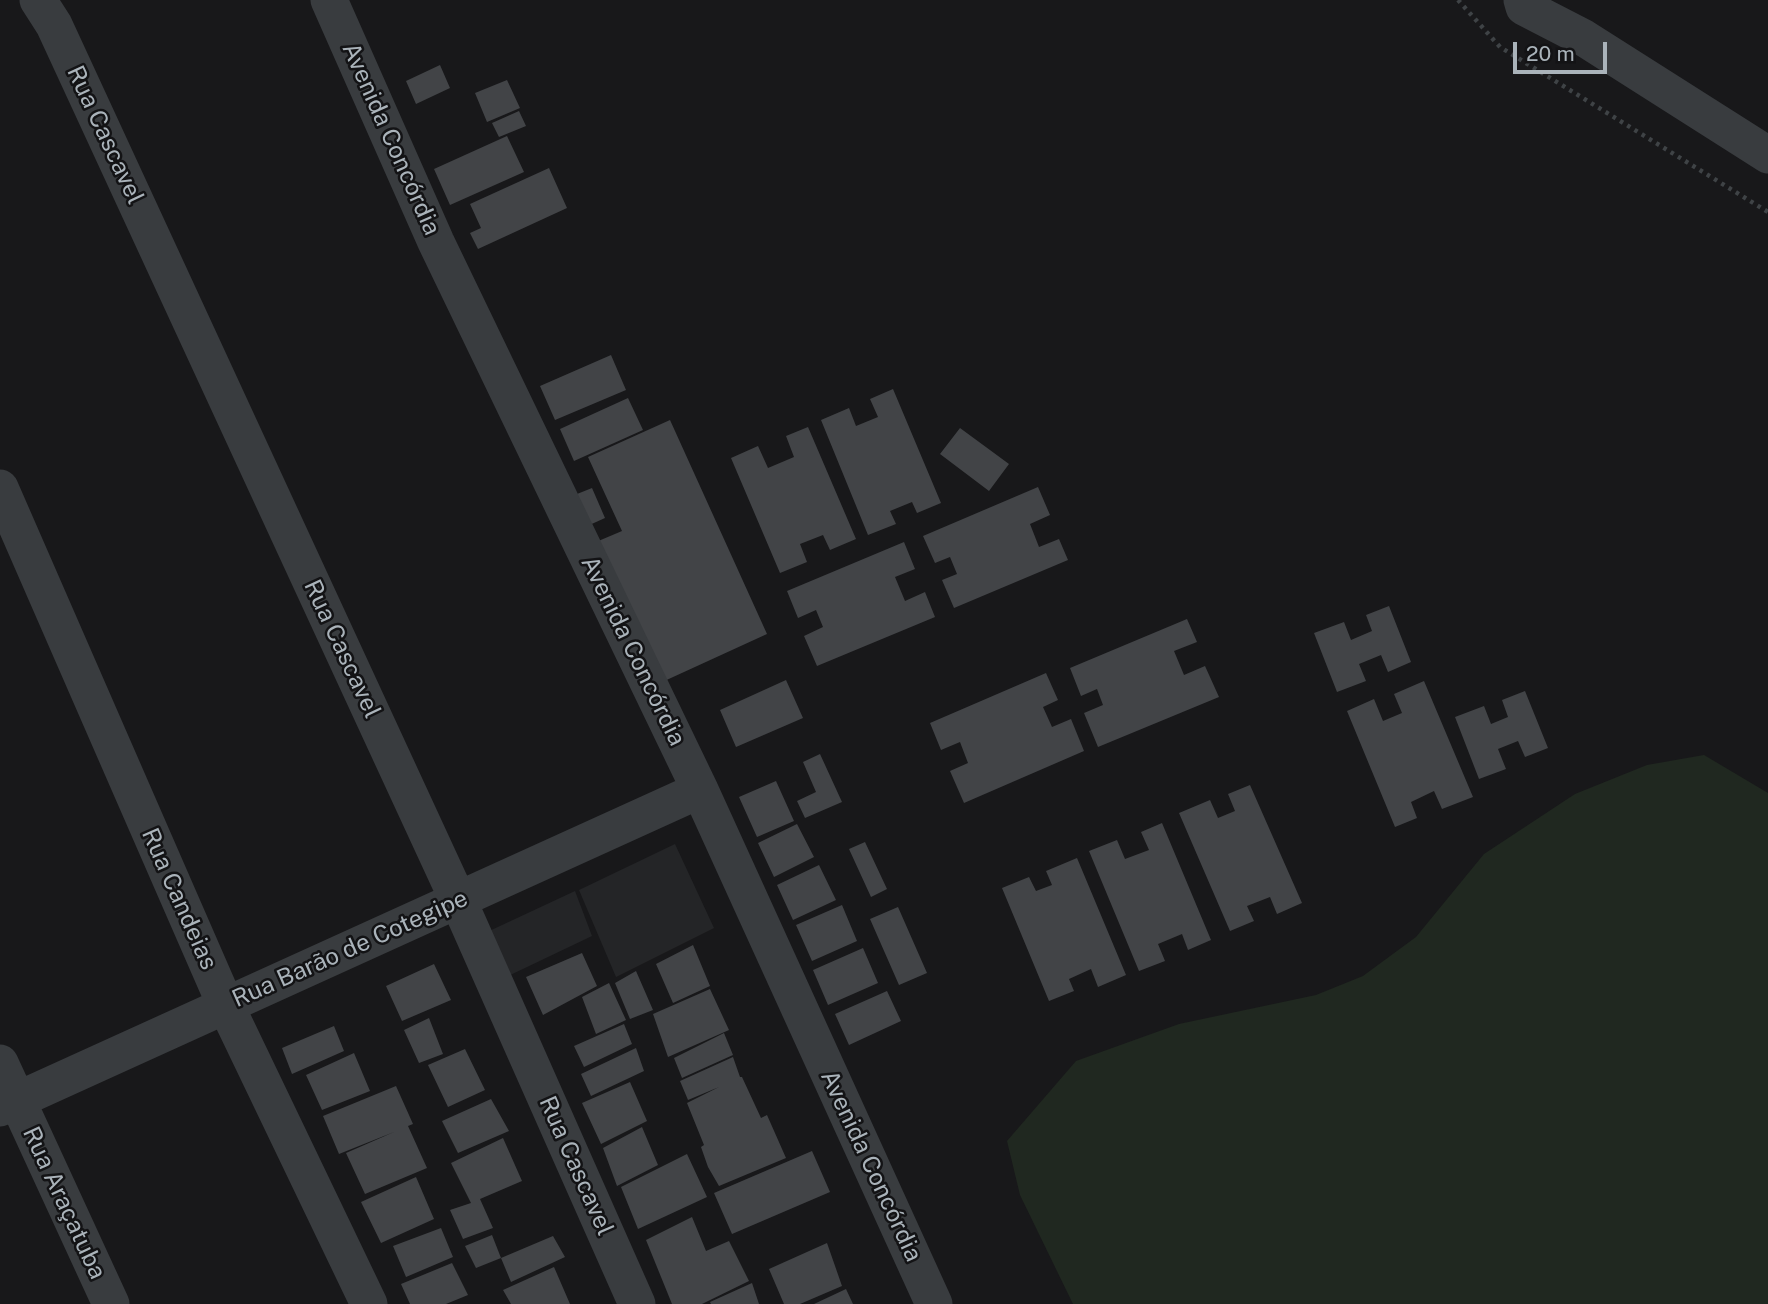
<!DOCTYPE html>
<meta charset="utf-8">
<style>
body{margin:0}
#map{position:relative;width:1768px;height:1304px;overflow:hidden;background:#18181a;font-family:"Public Sans",sans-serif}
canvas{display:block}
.scale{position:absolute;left:1513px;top:42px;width:94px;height:32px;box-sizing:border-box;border:4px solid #aab3ba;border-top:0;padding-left:9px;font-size:21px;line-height:24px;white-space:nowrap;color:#aab3ba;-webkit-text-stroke:5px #131315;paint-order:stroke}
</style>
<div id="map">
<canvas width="1768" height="1304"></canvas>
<div class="scale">20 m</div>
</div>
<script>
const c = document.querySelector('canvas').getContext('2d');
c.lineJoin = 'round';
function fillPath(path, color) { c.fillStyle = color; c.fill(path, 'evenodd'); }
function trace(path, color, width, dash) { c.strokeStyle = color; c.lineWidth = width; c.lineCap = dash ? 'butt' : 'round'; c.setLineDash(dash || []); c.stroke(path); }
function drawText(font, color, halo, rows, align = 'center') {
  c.font = font + ' "Public Sans",sans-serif'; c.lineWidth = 5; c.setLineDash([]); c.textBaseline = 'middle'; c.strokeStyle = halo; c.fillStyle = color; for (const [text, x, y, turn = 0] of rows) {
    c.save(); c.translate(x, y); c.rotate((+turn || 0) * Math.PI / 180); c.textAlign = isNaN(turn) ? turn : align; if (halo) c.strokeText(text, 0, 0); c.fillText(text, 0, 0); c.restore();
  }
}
const built = new Path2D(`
 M 675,844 L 714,928 L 616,977 L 579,890 Z
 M 575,891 L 592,936 L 504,978 L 485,933 Z`);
const green = new Path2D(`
 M 1704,755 L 1768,793 L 1768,1304 L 1073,1304 L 1020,1195 L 1007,1141 L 1076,1061 L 1179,1024 L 1316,995 L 1363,976 L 1416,937 L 1484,854 L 1575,794 L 1647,765 Z`);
const building = new Path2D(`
 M 440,65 L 450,88 L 416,104 L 406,81 Z
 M 507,80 L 520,108 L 487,122 L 475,93 Z
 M 519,111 L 526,126 L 499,137 L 492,123 Z
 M 507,136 L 524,172 L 450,205 L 434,169 Z
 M 549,168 L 567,208 L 478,249 L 470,233 L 481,228 L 470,204 Z
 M 611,355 L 626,390 L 555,420 L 540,386 Z
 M 893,389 L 941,503 L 917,513 L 912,502 L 890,511 L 896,524 L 868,535 L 821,420 L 849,408 L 856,426 L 878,417 L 870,399 Z
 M 628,398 L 643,430 L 574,461 L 560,429 Z
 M 670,420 L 767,634 L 660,683 L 596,542 L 622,531 L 588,457 Z
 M 808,427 L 856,539 L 830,550 L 823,535 L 800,544 L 807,562 L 780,573 L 731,458 L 758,446 L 768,468 L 794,457 L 786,436 Z
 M 960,428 L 1009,464 L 989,491 L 940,454 Z
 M 1038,487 L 1050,515 L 1030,524 L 1039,547 L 1059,539 L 1068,560 L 954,608 L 942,580 L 957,574 L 950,557 L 935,563 L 923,536 Z
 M 592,488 L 605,518 L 585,527 L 572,496 Z
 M 904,542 L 915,569 L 895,577 L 905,601 L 925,592 L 935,617 L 817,666 L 804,636 L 823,627 L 816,610 L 798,618 L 787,591 Z
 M 1389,606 L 1411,662 L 1388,672 L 1381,655 L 1359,664 L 1366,681 L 1337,692 L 1314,633 L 1344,622 L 1351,640 L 1372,631 L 1366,615 Z
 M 1187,619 L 1197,642 L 1174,651 L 1184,675 L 1205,666 L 1219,697 L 1098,747 L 1084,713 L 1103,705 L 1097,689 L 1081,696 L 1070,668 Z
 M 1046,673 L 1058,700 L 1043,707 L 1052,727 L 1071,719 L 1084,751 L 964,803 L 950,771 L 968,763 L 960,742 L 941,750 L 930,723 Z
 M 786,680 L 803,718 L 736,747 L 720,710 Z
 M 1424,681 L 1473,797 L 1442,809 L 1434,791 L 1411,802 L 1417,818 L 1395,827 L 1347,711 L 1374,699 L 1383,721 L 1402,713 L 1394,694 Z
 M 1525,691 L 1548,748 L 1525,757 L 1518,741 L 1498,749 L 1506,769 L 1479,779 L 1455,717 L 1484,706 L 1491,724 L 1508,717 L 1502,700 Z
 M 820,754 L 842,802 L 805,818 L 797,801 L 816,792 L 803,762 Z
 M 776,781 L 794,821 L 757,837 L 739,797 Z
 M 1250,785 L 1302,903 L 1277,914 L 1270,897 L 1247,906 L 1254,921 L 1230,931 L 1179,813 L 1210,800 L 1218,818 L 1235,811 L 1228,794 Z
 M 1162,823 L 1211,940 L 1188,950 L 1182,934 L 1158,944 L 1165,961 L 1139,971 L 1089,851 L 1117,840 L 1125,859 L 1149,850 L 1141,832 Z
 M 797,824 L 814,857 L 774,877 L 758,843 Z
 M 865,842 L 887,889 L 871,897 L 849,849 Z
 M 1077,858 L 1126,975 L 1098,987 L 1091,969 L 1069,979 L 1074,991 L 1049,1001 L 1002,888 L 1029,877 L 1036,891 L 1052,885 L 1046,871 Z
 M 819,865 L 836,900 L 793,920 L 777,885 Z
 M 842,905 L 857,941 L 812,961 L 796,925 Z
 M 898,907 L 927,973 L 899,985 L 870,919 Z
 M 693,945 L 710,986 L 673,1003 L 656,964 Z
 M 863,948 L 878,983 L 828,1005 L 813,970 Z
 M 582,953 L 597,986 L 543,1015 L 526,977 Z
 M 434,964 L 451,1000 L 402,1021 L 386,986 Z
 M 636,971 L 653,1010 L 630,1019 L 615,983 Z
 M 609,983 L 626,1020 L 596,1034 L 582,997 Z
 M 710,989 L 729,1030 L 668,1057 L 653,1014 Z
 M 887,991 L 901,1021 L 849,1045 L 835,1014 Z
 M 429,1018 L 443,1054 L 419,1063 L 404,1030 Z
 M 624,1024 L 632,1044 L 584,1067 L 574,1046 Z
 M 334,1026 L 344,1051 L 292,1074 L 282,1048 Z
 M 724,1033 L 733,1055 L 682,1078 L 674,1058 Z
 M 636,1048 L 644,1071 L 591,1096 L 581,1074 Z
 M 465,1049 L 485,1090 L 448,1107 L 428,1065 Z
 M 354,1053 L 370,1091 L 322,1110 L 306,1075 Z
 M 733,1057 L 740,1077 L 742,1077 L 761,1118 L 767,1115 L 786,1158 L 719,1186 L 708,1167 L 701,1147 L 704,1145 L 687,1103 L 719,1087 L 688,1100 L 680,1081 Z
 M 630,1082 L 647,1121 L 601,1144 L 582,1103 Z
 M 396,1086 L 413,1124 L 408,1126 L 427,1168 L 365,1194 L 346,1153 L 394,1132 L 339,1154 L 323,1116 Z
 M 491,1099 L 509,1131 L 458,1153 L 442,1121 Z
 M 642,1127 L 658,1165 L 617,1186 L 603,1148 Z
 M 503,1138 L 522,1181 L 480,1199 L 493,1228 L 463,1239 L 450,1210 L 471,1203 L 451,1163 Z
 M 812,1151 L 830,1192 L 732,1234 L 714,1193 Z
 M 687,1154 L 707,1197 L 638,1229 L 621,1187 Z
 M 416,1177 L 434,1219 L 381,1243 L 361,1202 Z
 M 692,1217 L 706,1251 L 729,1241 L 749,1281 L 702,1304 L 672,1304 L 646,1240 Z
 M 441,1228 L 453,1257 L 406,1277 L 393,1246 Z
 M 492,1235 L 501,1258 L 476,1268 L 465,1246 Z
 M 553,1236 L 565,1257 L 511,1282 L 501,1258 Z
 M 827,1243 L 842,1286 L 800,1304 L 784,1304 L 769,1269 Z
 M 452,1263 L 468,1295 L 446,1304 L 410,1304 L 401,1284 Z
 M 554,1267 L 570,1304 L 511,1304 L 503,1290 Z
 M 752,1283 L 759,1304 L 711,1304 L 710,1302 Z
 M 846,1289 L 853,1304 L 814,1304 Z`);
const path = new Path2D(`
 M 1458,0 L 1500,47 L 1768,212`);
const minor = new Path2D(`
 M 38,0 L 54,25 L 458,900 L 637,1304
 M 329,0 L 436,242 L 700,790 L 934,1304
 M 1522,0 L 1524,7 L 1584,38 L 1768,155
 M 0,488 L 226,1006 L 369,1304
 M 0,1063 L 111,1304
 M 0,1108 L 700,790`);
const streetNames = [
 ["Rua Cascavel",105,135,65],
 ["Avenida Concórdia",391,139,66],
 ["Rua Cascavel",342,649,65],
 ["Avenida Concórdia",633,651,64],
 ["Rua Candeias",179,899,66],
 ["Rua Barão de Cotegipe",350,949,-24],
 ["Rua Cascavel",576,1166,66],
 ["Avenida Concórdia",871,1166,65],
 ["Rua Araçatuba",64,1203,65]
];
fillPath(built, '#242527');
fillPath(green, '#202820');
fillPath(building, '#424447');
trace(path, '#3f4346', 4.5, [3.5, 5]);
trace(minor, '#393c3f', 37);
drawText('24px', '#aab3ba', '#131315', streetNames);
</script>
